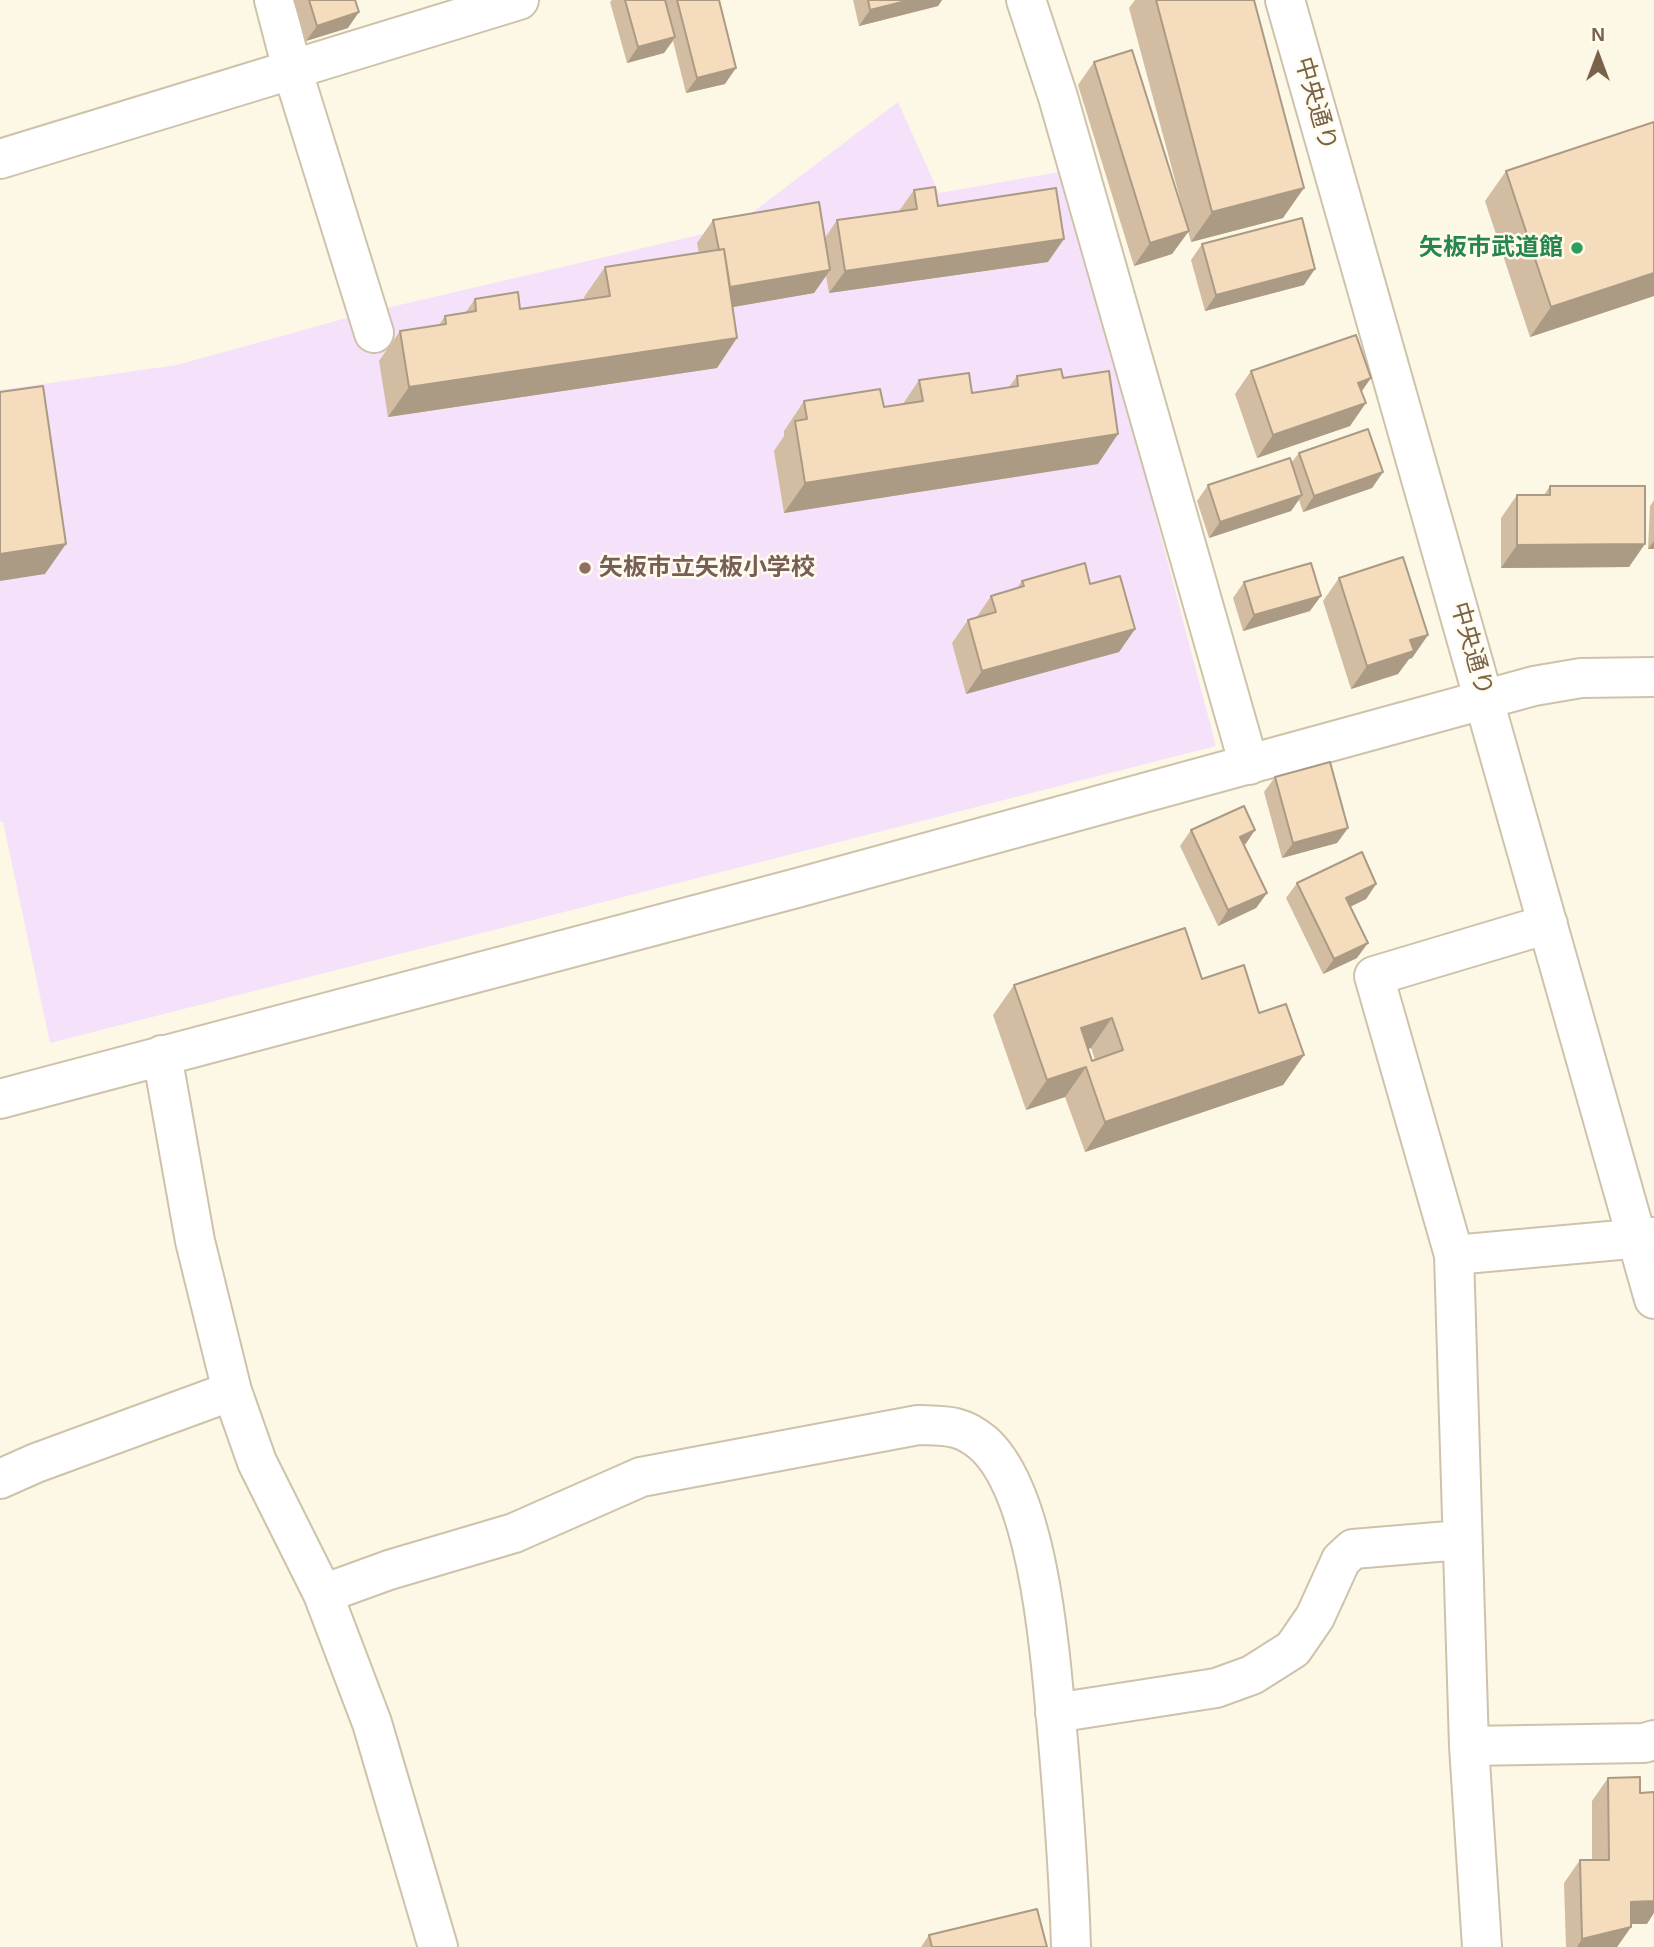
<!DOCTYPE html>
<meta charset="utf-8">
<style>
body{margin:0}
#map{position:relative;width:1654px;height:1947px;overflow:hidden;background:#fdf8e6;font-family:Arial,sans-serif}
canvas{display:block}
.north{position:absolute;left:1563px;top:21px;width:70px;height:70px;-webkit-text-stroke:5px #fffbed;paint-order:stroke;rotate:0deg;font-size:19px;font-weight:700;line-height:28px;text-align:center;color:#786249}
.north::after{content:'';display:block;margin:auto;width:24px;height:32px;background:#786249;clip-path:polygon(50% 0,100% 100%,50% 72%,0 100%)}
</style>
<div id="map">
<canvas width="1654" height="1947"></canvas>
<div class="north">N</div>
</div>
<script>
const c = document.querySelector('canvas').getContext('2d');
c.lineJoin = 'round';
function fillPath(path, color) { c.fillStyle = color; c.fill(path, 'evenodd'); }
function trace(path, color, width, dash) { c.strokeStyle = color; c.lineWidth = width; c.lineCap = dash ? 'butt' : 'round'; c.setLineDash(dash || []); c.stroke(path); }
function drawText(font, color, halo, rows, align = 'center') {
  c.font = font + ' Arial,"Noto Sans JP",sans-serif'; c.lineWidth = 5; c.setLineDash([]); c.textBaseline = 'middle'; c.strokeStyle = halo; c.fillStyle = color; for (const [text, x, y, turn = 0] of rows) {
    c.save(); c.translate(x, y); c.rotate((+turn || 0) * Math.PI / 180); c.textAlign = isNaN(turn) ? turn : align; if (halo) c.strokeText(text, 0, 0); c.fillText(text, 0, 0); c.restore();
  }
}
const education = new Path2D(`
 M 898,102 L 939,193 L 1065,171 L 1216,746 L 50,1043 L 3,822 L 0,822 L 0,390 L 177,365 L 361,314 L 733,227 Z`);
const minor = new Path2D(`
 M 274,0 L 292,69 L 374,333
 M 1026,0 L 1058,97 L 1249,765
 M 1285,0 L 1654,1299
 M 0,159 L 519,0
 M 162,1055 L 195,1241 L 232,1391 L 257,1462 L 323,1594 L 372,1723 L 438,1947
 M 0,1099 L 797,888 L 1534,686 L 1581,678 L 1654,677
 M 1454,1255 L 1654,1237
 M 0,1479 L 36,1463 L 232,1391
 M 323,1594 L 389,1570 L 514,1533 L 641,1477 L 918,1425 C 945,1426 961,1424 983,1443 C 1041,1494 1051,1665 1058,1741 C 1064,1810 1069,1878 1071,1947
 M 1055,1713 L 1216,1688 L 1252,1675 L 1293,1649 L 1315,1617 L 1341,1560 L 1353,1549 L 1461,1540
 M 1469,1746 L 1644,1743 L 1654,1740
 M 1482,1947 L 1469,1746 L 1454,1255 L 1374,976 L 1548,924`);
const wall = new Path2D(`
 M 293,0 L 355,0 L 348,28 L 306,41 Z
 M 612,0 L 719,0 L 725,84 L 686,93 L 673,41 L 664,53 L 627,63 L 610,2 Z
 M 853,0 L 942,0 L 938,6 L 859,26 Z
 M 1135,0 L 1254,0 L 1283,218 L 1191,242 L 1188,231 L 1172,254 L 1134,266 L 1078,85 L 1094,62 L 1187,225 L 1129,8 Z
 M 1506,171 L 1654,296 L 1530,337 L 1485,201 Z
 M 914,190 L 938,206 L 1048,262 L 829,293 L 826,276 L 814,293 L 733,307 L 717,368 L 388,417 L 379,361 L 400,331 L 439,325 L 445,316 L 465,313 L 475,299 L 520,309 L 585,300 L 584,297 L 605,267 L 699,253 L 697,243 L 713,220 L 825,238 L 837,220 L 899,211 Z
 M 1202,244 L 1304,285 L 1205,311 L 1191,260 Z
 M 1251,371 L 1362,392 L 1350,426 L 1257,458 L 1235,394 Z
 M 1017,376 L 1063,378 L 1098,464 L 784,513 L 774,451 L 784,436 L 784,431 L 804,401 L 884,407 L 903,404 L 919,380 L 972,393 L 1009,387 Z
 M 1299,453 L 1383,472 L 1372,488 L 1303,512 L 1299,500 L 1291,511 L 1209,538 L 1197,501 L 1208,485 L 1291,463 Z
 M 1550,486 L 1629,567 L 1501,568 L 1501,518 L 1517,495 L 1544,495 Z
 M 1654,500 L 1654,549 L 1648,549 L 1650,506 Z
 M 1339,578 L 1428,635 L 1412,658 L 1409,659 L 1398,674 L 1351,689 L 1323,601 Z
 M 1022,581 L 1090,584 L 1135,629 L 1119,652 L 966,694 L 952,643 L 968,620 L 976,618 L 991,596 L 1017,588 Z
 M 1244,582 L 1310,611 L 1243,631 L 1233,598 Z
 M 1275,777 L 1348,828 L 1337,843 L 1282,858 L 1264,792 Z
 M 1191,830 L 1244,846 L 1267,893 L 1256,908 L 1218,926 L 1180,846 Z
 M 1297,883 L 1376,884 L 1366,899 L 1350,907 L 1357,958 L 1323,974 L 1286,898 Z
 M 1202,979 L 1259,1013 L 1304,1055 L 1283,1085 L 1085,1152 L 1065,1097 L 1026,1110 L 993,1015 L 1014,985 ZM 1091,1048 L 1095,1060 L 1092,1061 L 1088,1049 Z
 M 1608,1778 L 1640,1793 L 1647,1924 L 1631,1924 L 1631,1927 L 1617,1947 L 1566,1947 L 1564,1883 L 1580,1860 L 1592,1860 L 1592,1801 Z
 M 929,1935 L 1047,1947 L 921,1947 Z`);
const shadedWall = new Path2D(`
 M 910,0 L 942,0 L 938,6 L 859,26 L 870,10 Z
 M 359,12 L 348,28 L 306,41 L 317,26 Z
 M 675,37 L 664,53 L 627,63 L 638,47 Z
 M 736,68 L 725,84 L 686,93 L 697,78 Z
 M 1304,188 L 1283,218 L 1191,242 L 1212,212 Z
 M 1189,231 L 1172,254 L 1134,266 L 1150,243 Z
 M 1064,239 L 1048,262 L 829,293 L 845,271 Z
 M 1315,269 L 1304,285 L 1205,311 L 1216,295 Z
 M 830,270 L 814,293 L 710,311 L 726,288 Z
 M 1654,273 L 1654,296 L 1530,337 L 1551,307 Z
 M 737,338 L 717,368 L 388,417 L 409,387 Z
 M 1371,378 L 1355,401 L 1358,383 Z
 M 1366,403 L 1350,426 L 1257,458 L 1273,435 Z
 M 1118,434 L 1098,464 L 784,513 L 805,483 Z
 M 1383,472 L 1372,488 L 1303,512 L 1314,496 Z
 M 1302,495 L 1291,511 L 1209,538 L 1220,522 Z
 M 1654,541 L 1654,549 L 1648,549 Z
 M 66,544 L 45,574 L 0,581 L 0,554 Z
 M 1645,544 L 1629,567 L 1501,568 L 1517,545 Z
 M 1321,596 L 1310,611 L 1243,631 L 1254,615 Z
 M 1135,629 L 1119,652 L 966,694 L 982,671 Z
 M 1428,635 L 1412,658 L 1409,659 L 1398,674 L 1351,689 L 1367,666 L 1410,640 Z
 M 1348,828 L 1337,843 L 1282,858 L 1293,843 Z
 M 1255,830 L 1245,845 L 1240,837 Z
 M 1376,884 L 1366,899 L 1335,914 L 1346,898 Z
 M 1267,893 L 1256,908 L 1218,926 L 1228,910 Z
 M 1368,943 L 1357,958 L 1323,974 L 1334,959 Z
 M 1112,1018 L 1091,1048 L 1060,1058 L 1081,1028 Z
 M 1304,1055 L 1283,1085 L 1085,1152 L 1105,1122 Z
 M 1086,1067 L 1065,1097 L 1026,1110 L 1047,1080 Z
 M 1654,1901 L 1654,1913 L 1647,1924 L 1615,1924 L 1631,1902 Z
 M 1631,1927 L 1617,1947 L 1577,1947 L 1582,1939 Z`);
const building = new Path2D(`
 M 309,0 L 355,0 L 359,12 L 317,26 Z
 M 625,0 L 665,0 L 675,37 L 638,47 Z
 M 677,0 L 719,0 L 736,68 L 697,78 Z
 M 868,0 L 910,0 L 870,10 Z
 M 1156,0 L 1254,0 L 1304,188 L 1212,212 Z
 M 1132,50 L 1189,231 L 1150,243 L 1094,62 Z
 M 1654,122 L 1654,273 L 1551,307 L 1506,171 Z
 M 935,187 L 938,206 L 1056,188 L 1064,239 L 845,271 L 837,220 L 917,209 L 914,190 Z
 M 819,202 L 830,270 L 730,287 L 724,249 L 719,250 L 713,220 Z
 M 1302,218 L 1315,269 L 1216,295 L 1202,244 Z
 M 724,249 L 737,338 L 409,387 L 400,331 L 446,324 L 445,316 L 476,311 L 475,299 L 518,292 L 520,309 L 610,296 L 605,267 Z
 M 1356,335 L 1371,378 L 1358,383 L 1366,403 L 1273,435 L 1251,371 Z
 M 1061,369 L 1063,378 L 1109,371 L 1118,434 L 805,483 L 795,421 L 807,419 L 804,401 L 880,389 L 884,407 L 923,401 L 919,380 L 969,373 L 972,393 L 1018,386 L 1017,376 Z
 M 43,386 L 66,544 L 0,554 L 0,392 Z
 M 1368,429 L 1383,472 L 1314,496 L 1299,453 Z
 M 1290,458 L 1302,495 L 1220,522 L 1208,485 Z
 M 1550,486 L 1645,486 L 1645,544 L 1517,545 L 1517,495 L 1550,495 Z
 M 1403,557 L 1428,635 L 1410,640 L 1414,651 L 1367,666 L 1339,578 Z
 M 1085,563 L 1090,584 L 1120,576 L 1135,629 L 982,671 L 968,620 L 996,612 L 991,596 L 1024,586 L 1022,581 Z
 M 1311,563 L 1321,596 L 1254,615 L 1244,582 Z
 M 1330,762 L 1348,828 L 1293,843 L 1275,777 Z
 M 1244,806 L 1255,830 L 1240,837 L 1267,893 L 1228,910 L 1191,830 Z
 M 1362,852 L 1376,884 L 1346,898 L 1368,943 L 1334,959 L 1297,883 Z
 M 1185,928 L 1202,979 L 1244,965 L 1259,1013 L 1286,1004 L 1304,1055 L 1105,1122 L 1086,1067 L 1047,1080 L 1014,985 ZM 1112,1018 L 1123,1050 L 1092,1061 L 1081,1028 Z
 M 1640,1777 L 1640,1793 L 1654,1792 L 1654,1901 L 1631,1902 L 1631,1927 L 1582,1939 L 1580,1860 L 1609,1860 L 1608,1778 Z
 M 1037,1909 L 1047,1947 L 932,1947 L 929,1935 Z`);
const markers = [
 [1577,248,7,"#2e9e5b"],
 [585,568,7,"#8d6e63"]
];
const streetNames = [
 ["中央通り",1315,104,74],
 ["中央通り",1471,649,74]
];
const leisureNames = [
 ["矢板市武道館",1563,248]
];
const educationNames = [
 ["矢板市立矢板小学校",599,568]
];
fillPath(education, '#f5e2fa');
trace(minor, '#cfc2ab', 42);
trace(minor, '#fff', 38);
fillPath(wall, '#d2bda2');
fillPath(shadedWall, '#ab9a84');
fillPath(building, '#f4dcbc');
trace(building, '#ab9a84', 2);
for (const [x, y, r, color] of markers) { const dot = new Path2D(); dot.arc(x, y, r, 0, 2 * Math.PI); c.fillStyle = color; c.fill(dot); trace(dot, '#fffbed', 2.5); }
drawText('24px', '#786249', '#fffbed', streetNames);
drawText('bold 24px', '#27864d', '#fffbed', leisureNames, 'right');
drawText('bold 24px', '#785e54', '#fffbed', educationNames, 'left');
</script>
